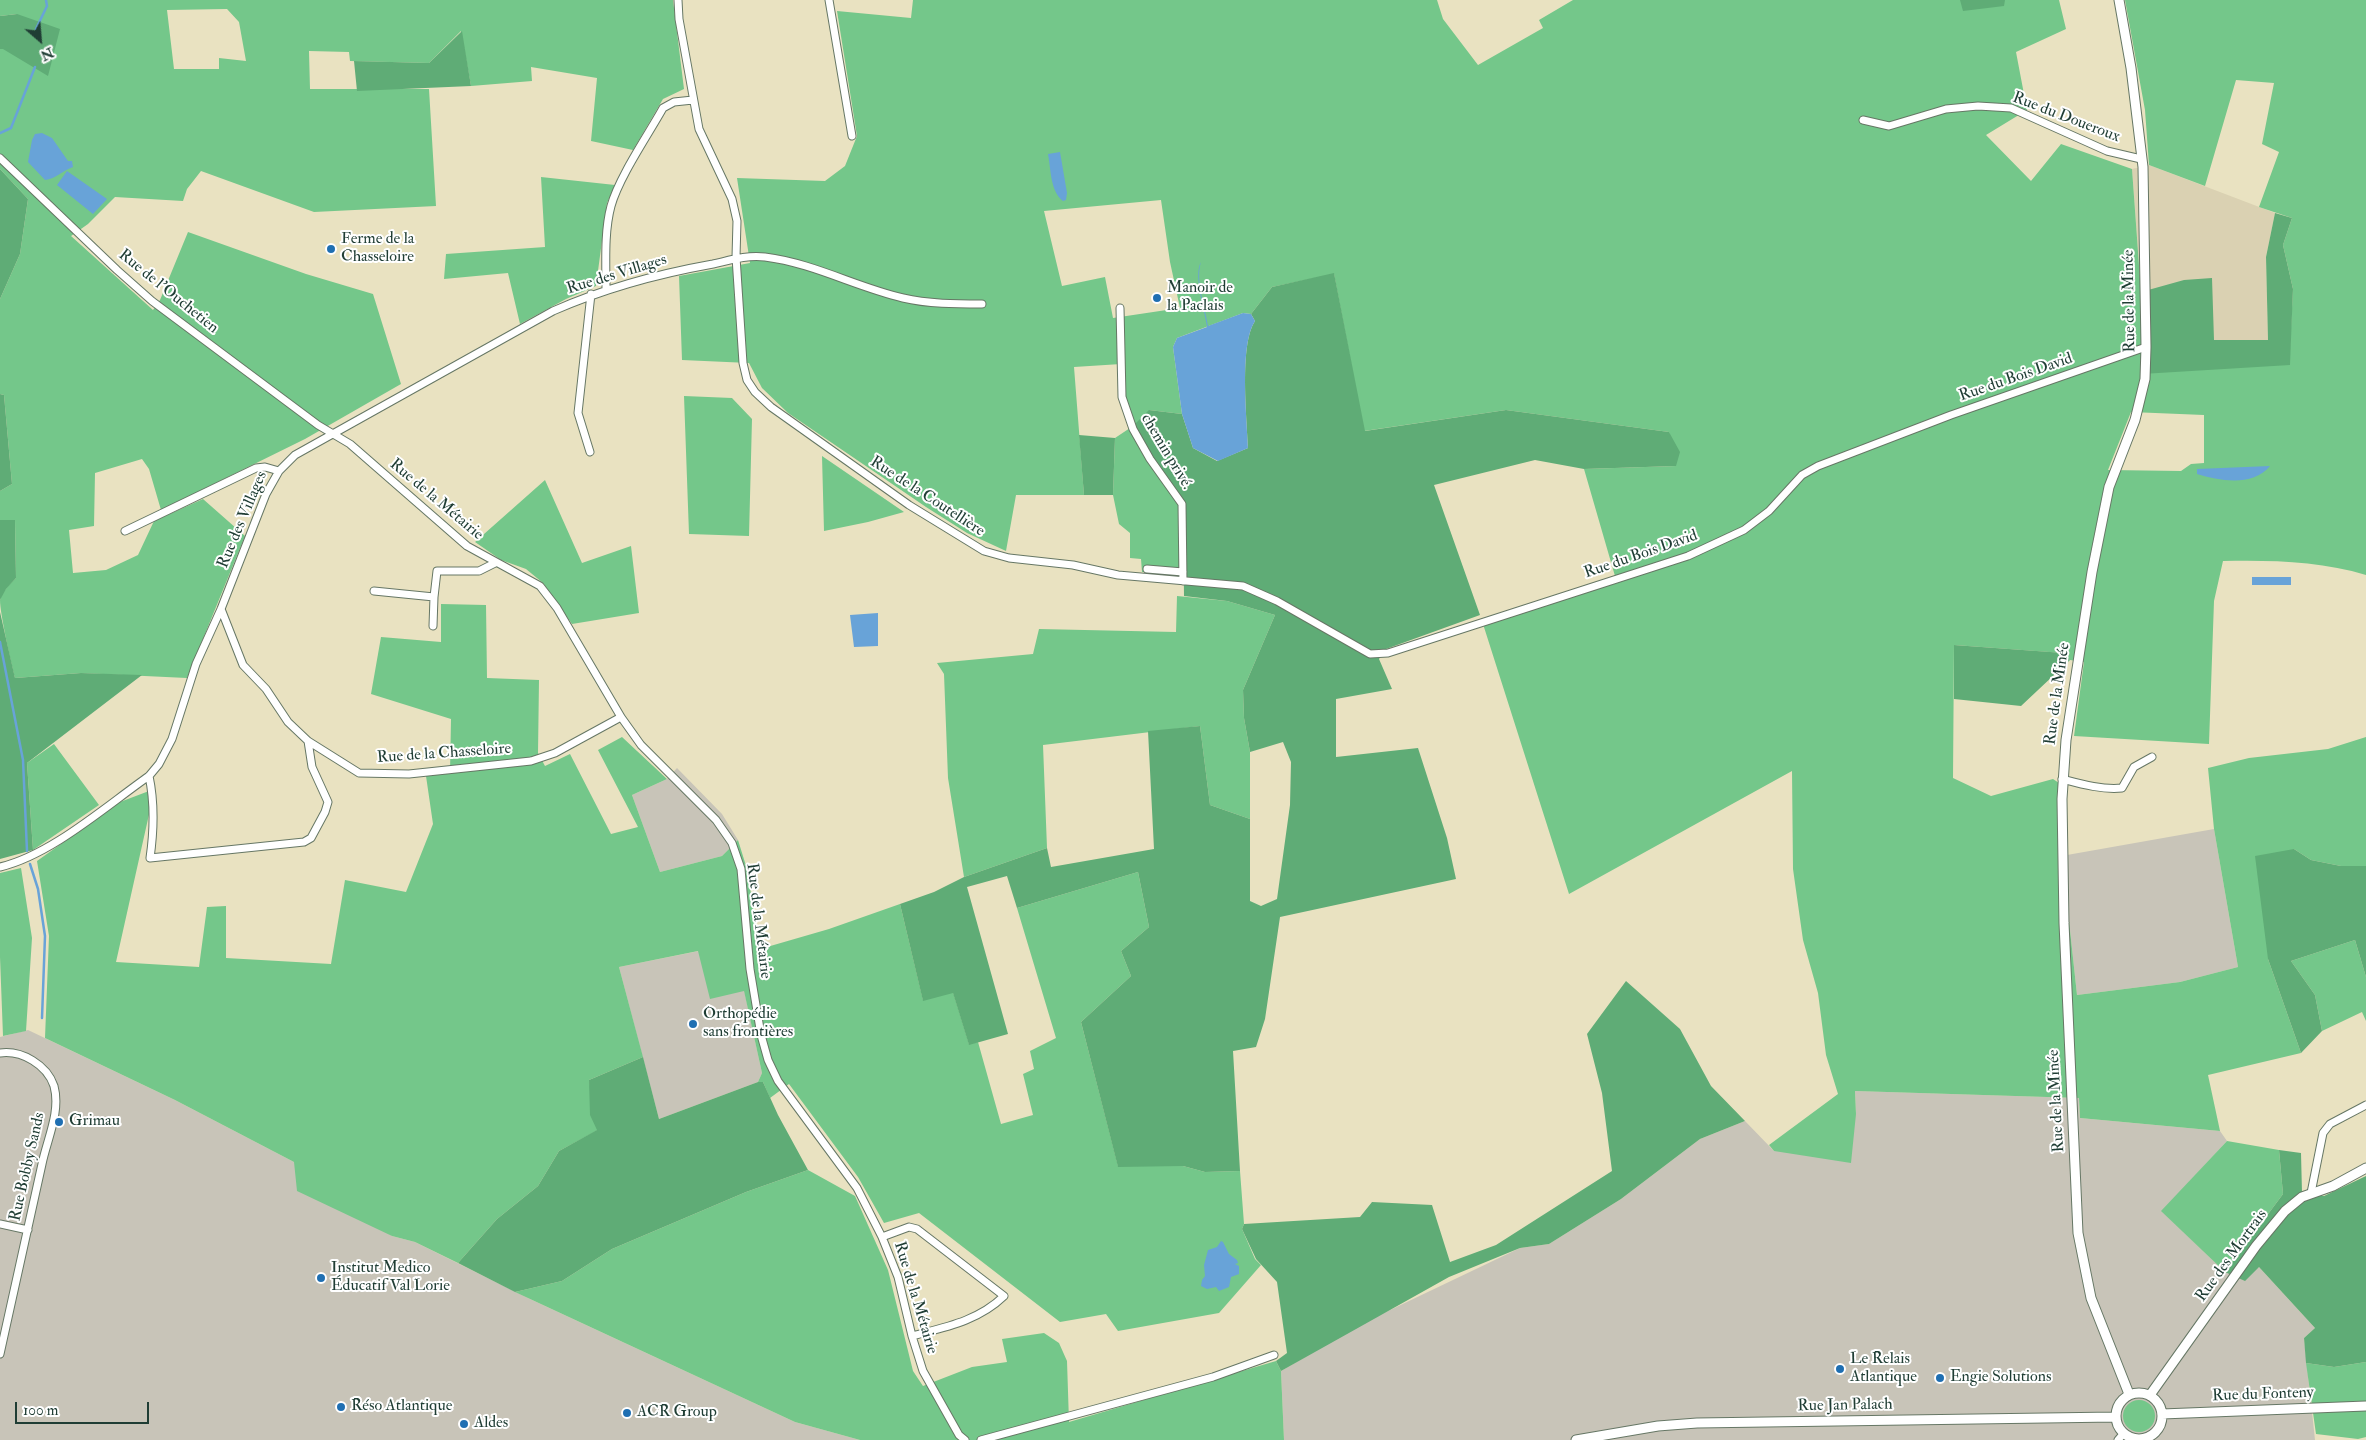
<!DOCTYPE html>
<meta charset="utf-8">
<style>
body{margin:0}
#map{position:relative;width:2366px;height:1440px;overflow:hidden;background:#e9e2c1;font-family:"IM FELL Double Pica",serif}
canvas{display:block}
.north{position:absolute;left:15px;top:15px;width:50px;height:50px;-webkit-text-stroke:4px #fff;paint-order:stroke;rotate:153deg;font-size:14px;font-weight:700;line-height:20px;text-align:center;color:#1f3d34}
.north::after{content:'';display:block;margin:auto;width:18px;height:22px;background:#1f3d34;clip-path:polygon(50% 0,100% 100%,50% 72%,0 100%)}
.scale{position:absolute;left:15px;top:1402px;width:134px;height:22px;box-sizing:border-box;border:2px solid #1f3d34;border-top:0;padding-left:6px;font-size:15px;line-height:18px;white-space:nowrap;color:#1f3d34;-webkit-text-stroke:4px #fff;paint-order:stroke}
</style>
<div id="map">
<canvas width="2366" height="1440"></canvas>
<div class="north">N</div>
<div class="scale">100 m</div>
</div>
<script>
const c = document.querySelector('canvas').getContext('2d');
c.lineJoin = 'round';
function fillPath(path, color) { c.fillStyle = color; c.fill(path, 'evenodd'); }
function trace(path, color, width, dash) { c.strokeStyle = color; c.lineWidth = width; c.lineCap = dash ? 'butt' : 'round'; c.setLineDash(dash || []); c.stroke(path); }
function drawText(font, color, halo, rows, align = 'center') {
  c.font = font + ' "IM FELL Double Pica",serif'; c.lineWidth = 4; c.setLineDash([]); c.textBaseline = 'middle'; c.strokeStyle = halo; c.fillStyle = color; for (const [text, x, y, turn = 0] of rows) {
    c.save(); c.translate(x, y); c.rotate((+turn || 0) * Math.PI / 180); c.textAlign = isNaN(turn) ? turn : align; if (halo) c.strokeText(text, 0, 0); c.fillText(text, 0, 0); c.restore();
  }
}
const built = new Path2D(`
 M 2149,165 L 2275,213 L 2266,257 L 2268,340 L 2214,340 L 2155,289 L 2141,292 L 2132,169 Z`);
const industrial = new Path2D(`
 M 677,768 L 722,814 L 738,840 L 722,856 L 660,872 L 632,795 L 667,779 Z
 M 2214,829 L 2238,967 L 2180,982 L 2077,995 L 2069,921 L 2067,855 Z
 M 699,951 L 744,990 L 762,1073 L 758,1082 L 659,1119 L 619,967 Z
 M 28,1030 L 175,1100 L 294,1162 L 392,1236 L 415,1242 L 530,1299 L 795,1422 L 860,1440 L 0,1440 L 0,1037 Z
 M 1855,1091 L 2079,1098 L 2080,1118 L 2220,1131 L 2227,1141 L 2162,1211 L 2225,1272 L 2259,1267 L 2315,1328 L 2304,1338 L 2315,1440 L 1284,1440 L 1281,1371 L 1365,1322 L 1520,1248 L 1549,1244 L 1621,1199 L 1700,1139 L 1745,1121 L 1774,1151 L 1856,1114 Z`);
const green = new Path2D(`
 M 0,0 L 673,0 L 684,89 L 663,99 L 633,150 L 591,141 L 597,78 L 531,67 L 532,81 L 471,86 L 461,31 L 429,63 L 350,61 L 349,52 L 309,51 L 310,89 L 429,89 L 436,206 L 314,212 L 201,171 L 187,189 L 183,201 L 115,197 L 88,224 L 71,236 L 153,310 L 160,300 L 188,232 L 306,274 L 373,294 L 401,384 L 305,439 L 161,510 L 149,469 L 142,459 L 95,473 L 94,526 L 69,530 L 73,573 L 106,570 L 138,555 L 154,521 L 203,499 L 245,536 L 187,678 L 81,673 L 15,678 C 11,662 0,614 0,600 C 2,591 10,584 16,578 L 15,520 L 0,520 L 0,491 L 12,484 L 4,395 L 0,394 L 0,299 L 20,254 L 28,199 L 0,169 L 0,49 L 3,48 L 17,14 L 0,16 ZM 227,9 L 239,22 L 246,61 L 219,58 L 219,69 L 174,69 L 167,10 Z
 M 913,0 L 1437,0 L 1443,19 L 1478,65 L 1543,28 L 1539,20 L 1573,0 L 2059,0 L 2066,29 L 2016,52 L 2027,110 L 1986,135 L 2031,181 L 2061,144 L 2132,169 L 2145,348 L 2289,365 L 2293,289 L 2283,245 L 2292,218 L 2259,207 L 2279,152 L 2262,144 L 2274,83 L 2236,80 L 2205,186 L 2149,165 L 2145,110 L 2125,0 L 2366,0 L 2366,575 C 2321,561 2270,560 2223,561 L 2214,601 L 2209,744 L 2074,736 L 2084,662 L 2070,660 L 2063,653 L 1954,645 L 1953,778 L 1991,796 L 2053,779 L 2065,787 L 2069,921 L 2077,995 L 2180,982 L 2238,967 L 2214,829 L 2208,768 L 2249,758 L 2328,749 L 2366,737 L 2366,866 L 2341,866 L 2311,860 L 2294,849 L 2268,959 L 2301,1053 L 2208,1075 L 2220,1131 L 2080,1118 L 2079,1098 L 1855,1091 L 1856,1114 L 1851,1163 L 1774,1151 L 1769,1145 L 1838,1094 L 1826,1055 L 1818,993 L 1803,940 L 1793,869 L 1792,771 L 1569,894 L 1483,624 L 1617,583 L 1584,469 L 1676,466 L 1669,432 L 1506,410 L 1364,431 L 1334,274 L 1272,287 L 1251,314 L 1243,313 L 1177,338 L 1173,347 L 1182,414 L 1149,410 L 1183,504 L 1184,573 L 1142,572 L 1141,559 L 1130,558 L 1130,533 L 1119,524 L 1113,495 L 1115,438 L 1133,426 L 1124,402 L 1121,364 L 1074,367 L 1084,495 L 1016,495 L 1006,551 L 967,533 L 926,507 L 788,413 L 762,388 L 749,363 L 682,360 L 679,276 L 750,263 L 737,178 L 825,181 L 845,166 L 857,136 L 837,11 L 911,18 ZM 1161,200 L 1170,262 L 1180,308 L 1113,318 L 1105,277 L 1062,286 L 1044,211 ZM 2131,412 L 2204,415 L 2204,463 L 2191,464 L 2181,471 L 2108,470 Z
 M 541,177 L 615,185 L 607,203 L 596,286 L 566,299 L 520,324 L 508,273 L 444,279 L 446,254 L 545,247 Z
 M 684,396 L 732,398 L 752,419 L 749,536 L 689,534 Z
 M 822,456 L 904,512 L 868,522 L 824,531 Z
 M 545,480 L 582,563 L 631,546 L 639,613 L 572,624 L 543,583 L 526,569 L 501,560 L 475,542 Z
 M 1177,596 L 1227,601 L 1275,615 L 1243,690 L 1244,718 L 1250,752 L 1250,819 L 1210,805 L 1200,726 L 1043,745 L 1047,848 L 964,877 L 948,778 L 944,674 L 937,663 L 1033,654 L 1039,629 L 1176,632 Z
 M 441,604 L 486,605 L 487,678 L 539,680 L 538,753 L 545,766 L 570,754 L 611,834 L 638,827 L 598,750 L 622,737 L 667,779 L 632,795 L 660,872 L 722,856 L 738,840 L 747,869 L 760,949 L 829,929 L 900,904 L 923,1000 L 953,992 L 969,1044 L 978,1042 L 1001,1124 L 1033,1115 L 1023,1074 L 1034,1069 L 1030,1051 L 1056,1038 L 1017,908 L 1138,872 L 1149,927 L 1121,951 L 1131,976 L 1081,1022 L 1118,1166 L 1183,1166 L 1205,1172 L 1240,1171 L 1244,1224 L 1242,1229 L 1255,1259 L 1261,1265 L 1219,1313 L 1118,1331 L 1106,1314 L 1060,1322 L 919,1213 L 884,1223 L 858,1177 L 789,1084 L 770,1098 L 763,1082 L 758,1082 L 762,1073 L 744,991 L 710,999 L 698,951 L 619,967 L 643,1057 L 589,1080 L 598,1130 L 559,1151 L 538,1186 L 497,1219 L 458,1263 L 415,1242 L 392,1236 L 297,1191 L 294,1162 L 175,1100 L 45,1038 L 49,936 L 37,861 L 120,802 L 149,791 L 150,810 L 116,962 L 199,967 L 207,907 L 226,906 L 226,958 L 331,964 L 345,880 L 406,892 L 433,824 L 426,776 L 450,773 L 451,719 L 371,694 L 381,637 L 441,642 Z
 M 54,744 L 99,805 L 33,850 L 27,763 Z
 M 21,868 L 32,938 L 26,1031 L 3,1036 L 0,957 L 0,873 Z
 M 2355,940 L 2366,977 L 2366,1021 L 2362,1012 L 2322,1031 L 2315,995 L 2291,961 Z
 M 2227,1141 L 2279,1150 L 2283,1194 L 2225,1272 L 2161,1211 Z
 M 808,1170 L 855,1196 L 888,1270 L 913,1371 L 923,1386 L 972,1367 L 1007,1362 L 1002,1339 L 1044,1333 L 1059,1343 L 1067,1361 L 1069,1422 L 1276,1361 L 1281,1371 L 1284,1440 L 860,1440 L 795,1422 L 515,1292 L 562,1281 L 612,1249 L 746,1192 Z
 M 2366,1362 L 2366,1437 L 2358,1439 L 2316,1434 L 2306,1363 L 2334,1367 Z
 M2123 1416a16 16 0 1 1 32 0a16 16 0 1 1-32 0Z`);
const forest = new Path2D(`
 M 1960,0 L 2005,0 L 2004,6 L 1963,11 Z
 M 17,14 L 60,29 L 48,76 L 3,49 L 0,49 L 0,16 Z
 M 462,31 L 471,86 L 357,91 L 354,61 L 429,63 Z
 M 0,169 L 28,199 L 20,254 L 0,299 Z
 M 2275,213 L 2292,218 L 2283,245 L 2293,289 L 2290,365 L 2142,374 L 2141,292 L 2184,280 L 2212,278 L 2214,340 L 2268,340 L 2266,257 Z
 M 1334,273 L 1365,431 L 1506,410 L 1669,432 L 1680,452 L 1676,466 L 1584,469 L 1535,460 L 1434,485 L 1480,615 L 1386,649 L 1379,659 L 1392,689 L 1336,699 L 1336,757 L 1418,748 L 1447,838 L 1456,879 L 1280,917 L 1265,1019 L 1256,1047 L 1233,1051 L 1240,1171 L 1205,1172 L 1183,1166 L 1118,1167 L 1081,1022 L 1131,976 L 1121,951 L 1149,927 L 1138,872 L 1017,908 L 1007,876 L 967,887 L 1008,1034 L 969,1045 L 953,993 L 923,1001 L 900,904 L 934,892 L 964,877 L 1047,848 L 1051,867 L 1154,849 L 1148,731 L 1200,726 L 1210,805 L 1250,819 L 1250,901 L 1261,906 L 1277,899 L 1290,805 L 1291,762 L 1283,742 L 1250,752 L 1244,718 L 1243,690 L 1275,615 L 1227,601 L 1184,596 L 1183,504 L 1148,458 L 1133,426 L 1149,410 L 1182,414 L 1193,448 L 1217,461 L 1248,448 C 1247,418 1239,345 1255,321 L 1251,314 L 1272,287 Z
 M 0,394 L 4,395 L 12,484 L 0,491 Z
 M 1079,435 L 1115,438 L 1113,495 L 1084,495 Z
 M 0,520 L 15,520 L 16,578 L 6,589 L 0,600 Z
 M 0,612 L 15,678 L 81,673 L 142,675 L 27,763 L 33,850 L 0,859 Z
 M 1954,645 L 2064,653 L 2070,660 L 2021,706 L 1954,699 Z
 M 2294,849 L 2311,860 L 2341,866 L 2366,866 L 2366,977 L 2355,940 L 2291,961 L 2315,995 L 2322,1031 L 2301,1053 L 2268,959 L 2255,856 Z
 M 1626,981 L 1680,1029 L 1711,1086 L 1745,1121 L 1700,1139 L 1621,1199 L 1549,1244 L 1520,1248 L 1449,1277 L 1281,1371 L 1276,1361 L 1287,1353 L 1277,1282 L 1256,1259 L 1242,1229 L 1244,1224 L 1360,1217 L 1372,1202 L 1432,1205 L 1450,1262 L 1496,1245 L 1612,1171 L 1602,1093 L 1587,1034 Z
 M 643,1057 L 659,1119 L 758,1082 L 763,1082 L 778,1115 L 808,1170 L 746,1192 L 612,1249 L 562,1281 L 515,1292 L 458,1263 L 497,1219 L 538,1186 L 559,1151 L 597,1130 L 590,1115 L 589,1080 Z
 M 2279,1150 L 2301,1153 L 2302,1193 L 2324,1196 L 2366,1176 L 2366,1362 L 2334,1367 L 2306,1363 L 2304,1338 L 2315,1328 L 2259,1267 L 2245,1281 L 2225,1272 L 2283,1194 Z`);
const water = new Path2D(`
 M 42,133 L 52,138 L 68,161 L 72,161 L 73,167 C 63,170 56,179 45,180 L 28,162 L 32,140 L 35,134 Z
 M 1060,152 L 1067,193 L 1066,200 L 1063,201 C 1050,191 1051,169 1048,154 Z
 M 67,171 L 107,199 L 93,214 L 57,185 Z
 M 1201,262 C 1195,280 1205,307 1208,326 L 1243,313 L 1251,314 L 1255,321 C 1239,345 1247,418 1248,448 L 1218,461 L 1193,448 L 1182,414 L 1173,347 L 1177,338 L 1207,327 C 1205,310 1193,276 1201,262 Z
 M 2270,466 C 2253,487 2220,481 2197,474 L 2197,469 Z
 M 2252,577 L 2291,577 L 2291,585 L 2252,585 Z
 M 878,613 L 878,646 L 854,647 L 850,615 Z
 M 1221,1241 L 1223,1242 L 1229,1254 L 1237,1260 L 1238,1263 L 1235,1264 L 1239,1266 L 1239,1274 L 1231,1277 L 1229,1287 L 1219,1291 L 1216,1287 L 1207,1289 L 1201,1286 L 1202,1280 L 1205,1276 L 1204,1265 L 1208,1250 L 1217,1247 Z`);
const stream = new Path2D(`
 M 36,29 L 47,6 L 46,0
 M 0,133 L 11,128 L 35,67
 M 0,642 L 23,760 L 27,851
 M 30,864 L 38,889 L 45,936 L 42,1018`);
const minor = new Path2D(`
 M 678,0 L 679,19 L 699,129 L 732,199 L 737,221 L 736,257 L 743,363 L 747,380 L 755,392 L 771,407 L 909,505 L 984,551 L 1009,558 L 1073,565 L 1118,575 L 1243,586 L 1277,601 L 1370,654 L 1388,653 L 1688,556 L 1744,530 L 1769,511 L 1802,475 L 1818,466 L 1951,415 L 2146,347
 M 829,0 L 852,136
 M 1863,120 L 1889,126 L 1946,109 L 1978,106 L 2011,108 L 2107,151 L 2141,159
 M 0,158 L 117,270 L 152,301 L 318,425 L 350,444 L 467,546 L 540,586 L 557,608 L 621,717 L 641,745 L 716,820 L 732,843 L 741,869 L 750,969 L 761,1035 L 768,1060 L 778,1081 L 857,1188 L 882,1237 L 898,1277 L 912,1336 L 923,1371 L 959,1435 L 965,1440
 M 606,290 C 606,263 604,232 611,206 C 619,177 648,135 663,108 L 674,102 L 693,100
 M 1120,308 L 1122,397 L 1133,429 L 1150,459 L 1182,504 L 1183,581
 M 590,452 L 578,413 L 591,294
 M 125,531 L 256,468 L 265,467 L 279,471
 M 1147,569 L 1183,572
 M 374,591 L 434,597 L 437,571 L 479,571 L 495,563
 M 221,609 L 243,665 L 266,689 L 288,722 L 308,741 L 359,773 L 409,774 L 531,761 L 555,753 L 621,717
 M 433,626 L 434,597
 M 149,776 C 155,804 154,830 150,858 L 304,842 L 311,838 L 325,812 L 328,802 L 312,767 L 308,741
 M 2062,779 C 2081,784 2102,790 2122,788 L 2134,767 L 2152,757
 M 0,867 C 51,855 106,806 149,776 L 159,764 L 172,739 L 196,664 L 221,609 L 266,494 L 279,471 L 295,455 L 553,311 C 605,288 657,274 713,264 C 731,260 746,255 765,257 C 813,263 856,287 903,298 C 928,304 956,304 982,304
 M 0,1053 C 22,1050 47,1065 54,1086 C 61,1112 47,1139 42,1164 C 28,1228 14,1291 0,1354
 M 2311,1193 L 2323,1133 L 2330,1124 L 2366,1105
 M 0,1224 L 28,1230
 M 882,1237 L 909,1227 L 917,1229 L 1004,1296 C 978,1321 946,1327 912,1336
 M 981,1440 L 1213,1377 L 1274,1355
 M 2118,1440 L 2124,1433`);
const tertiary = new Path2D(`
 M 2119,0 L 2131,68 L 2143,167 L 2146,347 L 2145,379 L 2135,420 L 2109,487 L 2092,572 L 2066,740 L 2062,799 L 2064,923 L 2078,1233 L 2091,1298 L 2129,1394
 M2116 1416a23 23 0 1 1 46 0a23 23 0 1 1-46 0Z
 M 2150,1395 L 2256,1246 L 2285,1211 L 2302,1197 L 2333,1186 L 2366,1168
 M 2162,1414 L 2366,1406
 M 1576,1440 L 1658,1426 L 1697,1423 L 2115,1417`);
const markers = [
 [331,249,5,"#1f6fb2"],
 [1157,298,5,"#1f6fb2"],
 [693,1024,5,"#1f6fb2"],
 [59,1122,5,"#1f6fb2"],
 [321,1278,5,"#1f6fb2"],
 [1840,1369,5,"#1f6fb2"],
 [1940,1378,5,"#1f6fb2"],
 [341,1407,5,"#1f6fb2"],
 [627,1413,5,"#1f6fb2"],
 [464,1424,5,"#1f6fb2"]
];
const streetNames = [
 ["Rue du Doueroux",2066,118,21],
 ["Rue des Villages",617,275,-17],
 ["Rue de l'Ouchetien",168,292,39],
 ["Rue de la Minée",2130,301,-91],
 ["Rue du Bois David",2016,378,-19],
 ["chemin privé.",1166,452,59],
 ["Rue de la Coutellière",927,497,33],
 ["Rue de la Métairie",436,500,40],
 ["Rue des Villages",243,520,-67],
 ["Rue du Bois David",1641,555,-19],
 ["Rue de la Minée",2058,694,-82],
 ["Rue de la Chasseloire",444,754,-4],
 ["Rue de la Métairie",758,921,83],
 ["Rue de la Minée",2057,1101,-93],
 ["Rue Bobby Sands",28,1167,-77],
 ["Rue des Mortrais",2232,1256,-54],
 ["Rue de la Métairie",915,1298,73],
 ["Rue du Fonteny",2263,1395,-2],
 ["Rue Jan Palach",1845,1406,-1]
];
const poiNames = [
 ["Ferme de la",341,240],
 ["Chasseloire",341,258],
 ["Manoir de",1167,289],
 ["la Paclais",1167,307],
 ["Orthopédie",703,1015],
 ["sans frontières",703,1033],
 ["Grimau",69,1122],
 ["Institut Medico",331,1269],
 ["Éducatif Val Lorie",331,1287],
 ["Le Relais",1850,1360],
 ["Atlantique",1850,1378],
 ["Engie Solutions",1950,1378],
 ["Réso Atlantique",351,1407],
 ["ACR Group",637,1413],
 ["Aldes",474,1424]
];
fillPath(built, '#dad1b2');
fillPath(industrial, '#c8c4b8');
fillPath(green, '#74c78a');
fillPath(forest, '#5fac76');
fillPath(water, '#68a3d8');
trace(stream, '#68a3d8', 2.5);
trace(minor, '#667765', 9);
trace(tertiary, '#667765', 11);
trace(minor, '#fff', 7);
trace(tertiary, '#fff', 9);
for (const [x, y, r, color] of markers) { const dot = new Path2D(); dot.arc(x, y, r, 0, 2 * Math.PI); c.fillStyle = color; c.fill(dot); trace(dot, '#fff', 2); }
drawText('16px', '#1f3d34', '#fff', streetNames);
drawText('16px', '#1f3d34', '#fff', poiNames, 'left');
</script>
